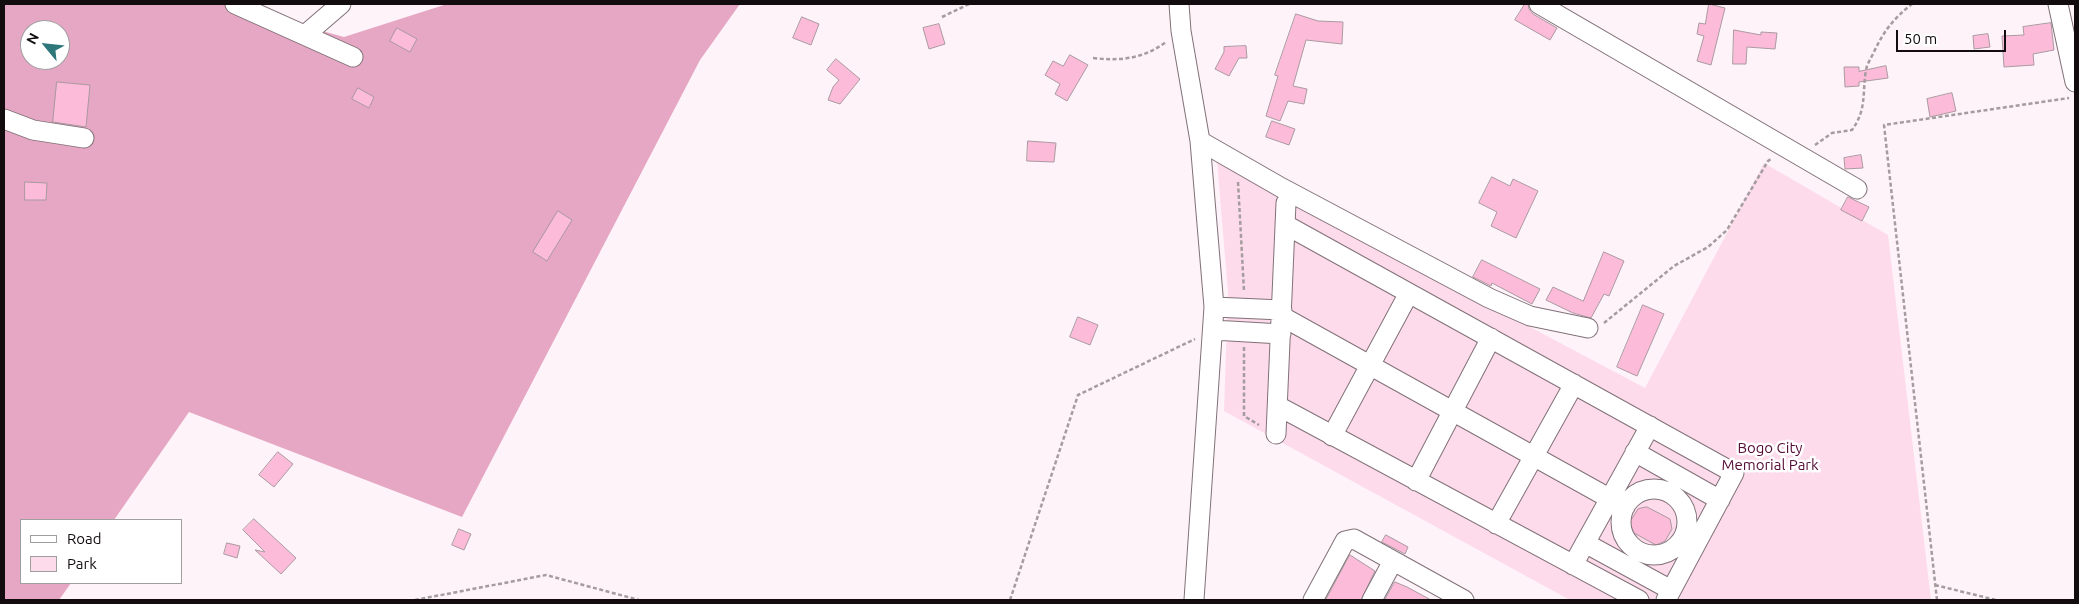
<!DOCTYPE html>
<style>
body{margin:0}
#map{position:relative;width:2079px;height:604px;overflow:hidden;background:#fef3f8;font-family:Ubuntu,sans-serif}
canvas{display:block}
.frame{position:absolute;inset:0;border:5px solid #120c0e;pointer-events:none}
.legend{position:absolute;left:20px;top:519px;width:162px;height:65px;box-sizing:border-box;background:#fff;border:1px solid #a09e9f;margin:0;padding:6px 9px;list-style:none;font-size:15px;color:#120c0e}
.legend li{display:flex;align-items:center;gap:10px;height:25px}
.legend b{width:25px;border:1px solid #a09e9f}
.north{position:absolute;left:20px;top:20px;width:50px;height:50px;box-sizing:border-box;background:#fff;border:1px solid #a09e9f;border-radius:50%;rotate:298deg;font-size:14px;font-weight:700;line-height:20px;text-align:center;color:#120c0e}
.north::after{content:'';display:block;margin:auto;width:18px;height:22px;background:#2d777b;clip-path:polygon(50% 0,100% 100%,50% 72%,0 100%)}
.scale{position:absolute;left:1896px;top:30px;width:110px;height:22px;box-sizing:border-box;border:2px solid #120c0e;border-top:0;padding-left:6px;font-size:15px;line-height:18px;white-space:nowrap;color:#120c0e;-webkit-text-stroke:4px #fff;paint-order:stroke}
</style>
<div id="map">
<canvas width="2079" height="604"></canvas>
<div class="frame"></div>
<ul class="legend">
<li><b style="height:6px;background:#fff"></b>Road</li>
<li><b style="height:14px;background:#fddbea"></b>Park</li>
</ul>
<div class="north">N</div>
<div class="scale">50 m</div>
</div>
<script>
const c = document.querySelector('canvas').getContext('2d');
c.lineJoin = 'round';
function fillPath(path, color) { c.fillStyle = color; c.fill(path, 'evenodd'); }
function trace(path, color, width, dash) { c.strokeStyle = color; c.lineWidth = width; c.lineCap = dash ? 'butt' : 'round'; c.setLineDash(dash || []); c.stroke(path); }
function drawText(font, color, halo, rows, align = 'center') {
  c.font = font + ' Ubuntu,sans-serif'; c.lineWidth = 5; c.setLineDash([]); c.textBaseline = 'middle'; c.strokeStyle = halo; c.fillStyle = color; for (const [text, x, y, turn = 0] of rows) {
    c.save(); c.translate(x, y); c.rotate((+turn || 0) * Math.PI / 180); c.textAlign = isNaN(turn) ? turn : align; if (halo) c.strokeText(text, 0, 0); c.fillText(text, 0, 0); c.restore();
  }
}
const green = new Path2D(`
 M 1217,161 L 1645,388 L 1764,163 L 1888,235 L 1931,600 L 1570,600 L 1224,411 L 1228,292 Z`);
const forest = new Path2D(`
 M 4,4 L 231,4 L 243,9 L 344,37 L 447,4 L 740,4 L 700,60 L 462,517 L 189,412 L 114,520 L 21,520 L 21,583 L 71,583 L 59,600 L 4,600 ZM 30,30 L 60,30 L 60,60 L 30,60 Z`);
const building = new Path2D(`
 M 1525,4 L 1528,4 L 1529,9 L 1533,14 L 1557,28 L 1550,40 L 1515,20 Z
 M 1709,4 L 1725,8 L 1711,65 L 1697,61 L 1704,36 L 1697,34 L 1699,23 L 1705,24 Z
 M 1296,14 L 1318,21 L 1343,22 L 1342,44 L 1306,40 L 1293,86 L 1307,89 L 1304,104 L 1288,101 L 1280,121 L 1266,116 L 1278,76 L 1275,75 Z
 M 802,17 L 819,24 L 811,45 L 793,38 Z
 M 2051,23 L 2054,50 L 2033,54 L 2034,65 L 2004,67 L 2002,36 L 2024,35 L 2023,27 Z
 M 939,24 L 945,44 L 929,49 L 923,28 Z
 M 397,28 L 417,39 L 410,52 L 390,41 Z
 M 1734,30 L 1761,35 L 1761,32 L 1777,33 L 1775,49 L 1747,47 L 1746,64 L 1733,64 Z
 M 1988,34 L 1990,47 L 1974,49 L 1973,36 Z
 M 1246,46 L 1247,58 L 1239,58 L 1229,76 L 1215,69 L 1224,52 L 1224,47 Z
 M 1070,55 L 1088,65 L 1067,101 L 1055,94 L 1060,84 L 1045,75 L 1053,61 L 1063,66 Z
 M 836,59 L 860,79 L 840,104 L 828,100 L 833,87 L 839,80 L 827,70 Z
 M 1886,66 L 1888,78 L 1859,82 L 1859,86 L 1845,87 L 1844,67 L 1859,67 L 1859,71 Z
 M 57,82 L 90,85 L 86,127 L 53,122 Z
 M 358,88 L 374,97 L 369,108 L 352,99 Z
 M 1952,93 L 1956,111 L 1930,117 L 1927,99 Z
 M 1272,121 L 1295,129 L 1289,145 L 1266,137 Z
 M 1028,141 L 1056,143 L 1054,162 L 1027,161 Z
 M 1861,155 L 1863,168 L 1845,169 L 1844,158 Z
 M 1492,177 L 1510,186 L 1513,179 L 1538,191 L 1516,238 L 1491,226 L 1497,212 L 1479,203 Z
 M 25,182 L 47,183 L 46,200 L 25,200 Z
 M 1848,197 L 1869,207 L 1862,221 L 1841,210 Z
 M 558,211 L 572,220 L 547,261 L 533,252 Z
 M 1604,252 L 1624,261 L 1609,296 L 1604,294 L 1591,318 L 1573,313 L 1546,300 L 1553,287 L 1583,301 Z
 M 1482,260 L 1540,289 L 1532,304 L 1492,283 L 1491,286 L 1473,277 Z
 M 1643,305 L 1664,314 L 1637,376 L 1617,367 Z
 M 1078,317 L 1098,325 L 1090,345 L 1070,337 Z
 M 278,452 L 293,464 L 274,487 L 259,475 Z
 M 1647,507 L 1670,519 L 1672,529 L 1665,541 L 1656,545 L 1634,533 L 1629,523 L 1638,509 Z
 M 254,519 L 296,558 L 281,574 L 255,550 L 265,552 L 243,530 Z
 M 459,529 L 471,534 L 464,550 L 452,545 Z
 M 1386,535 L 1408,547 L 1405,554 L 1382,542 Z
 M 227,543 L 240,546 L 237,558 L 224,554 Z
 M 1350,555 L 1375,571 L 1361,600 L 1326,600 Z
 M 1395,582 L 1407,587 L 1431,600 L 1385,600 Z`);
const path = new Path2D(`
 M 942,17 L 969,4
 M 1093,58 C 1121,61 1143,59 1166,42
 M 1815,145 L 1832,133 L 1852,130 C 1867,109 1862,94 1866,70 C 1867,64 1871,58 1874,52 C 1883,32 1894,18 1912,4
 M 1238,182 L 1244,291
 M 1604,323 L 1674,266 L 1708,247 L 1727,230 L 1768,161 L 1772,158
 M 1244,347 L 1244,416 L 1259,425
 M 1935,585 L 1996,600
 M 415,600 L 546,575 L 639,600
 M 1010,600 L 1078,395 L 1195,339
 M 1937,600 L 1884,125 L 2069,98`);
const minor = new Path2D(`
 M 235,4 L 353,57
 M 1179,4 L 1181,31 L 1200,141 L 1214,307 L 1194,600
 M 1539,4 L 1857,189
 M 2058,4 L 2075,82
 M 305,35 L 341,4
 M 4,119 L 33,130 L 84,138
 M 1200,141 L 1282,188 L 1489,298 L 1530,316 L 1588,328
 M 1286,225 L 1734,473 L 1666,600
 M 1214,307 L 1282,310
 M 1283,317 L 1625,507
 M 1213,330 L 1281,334
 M 1278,406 L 1639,600
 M 1276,434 L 1286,203
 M 1332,436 L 1409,293
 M 1635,452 L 1720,500
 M 1416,481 L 1491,338
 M1621 522a33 33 0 1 1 66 0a33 33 0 1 1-66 0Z
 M 1496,524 L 1574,384
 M 1585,543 L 1671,590
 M 1573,565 L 1650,426
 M 1313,600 L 1345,541 L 1354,539 L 1464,600
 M 1372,600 L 1393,561`);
const parkNames = [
 ["Bogo City",1770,448],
 ["Memorial Park",1770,465]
];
fillPath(green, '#fddbea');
fillPath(forest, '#e5a7c3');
fillPath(building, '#fcbcd9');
trace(building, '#aa99a0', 1);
trace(minor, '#817178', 21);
trace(path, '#a59c9f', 2.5, [4, 2.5]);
trace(minor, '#fff', 19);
drawText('15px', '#540c36', '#fff', parkNames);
</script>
